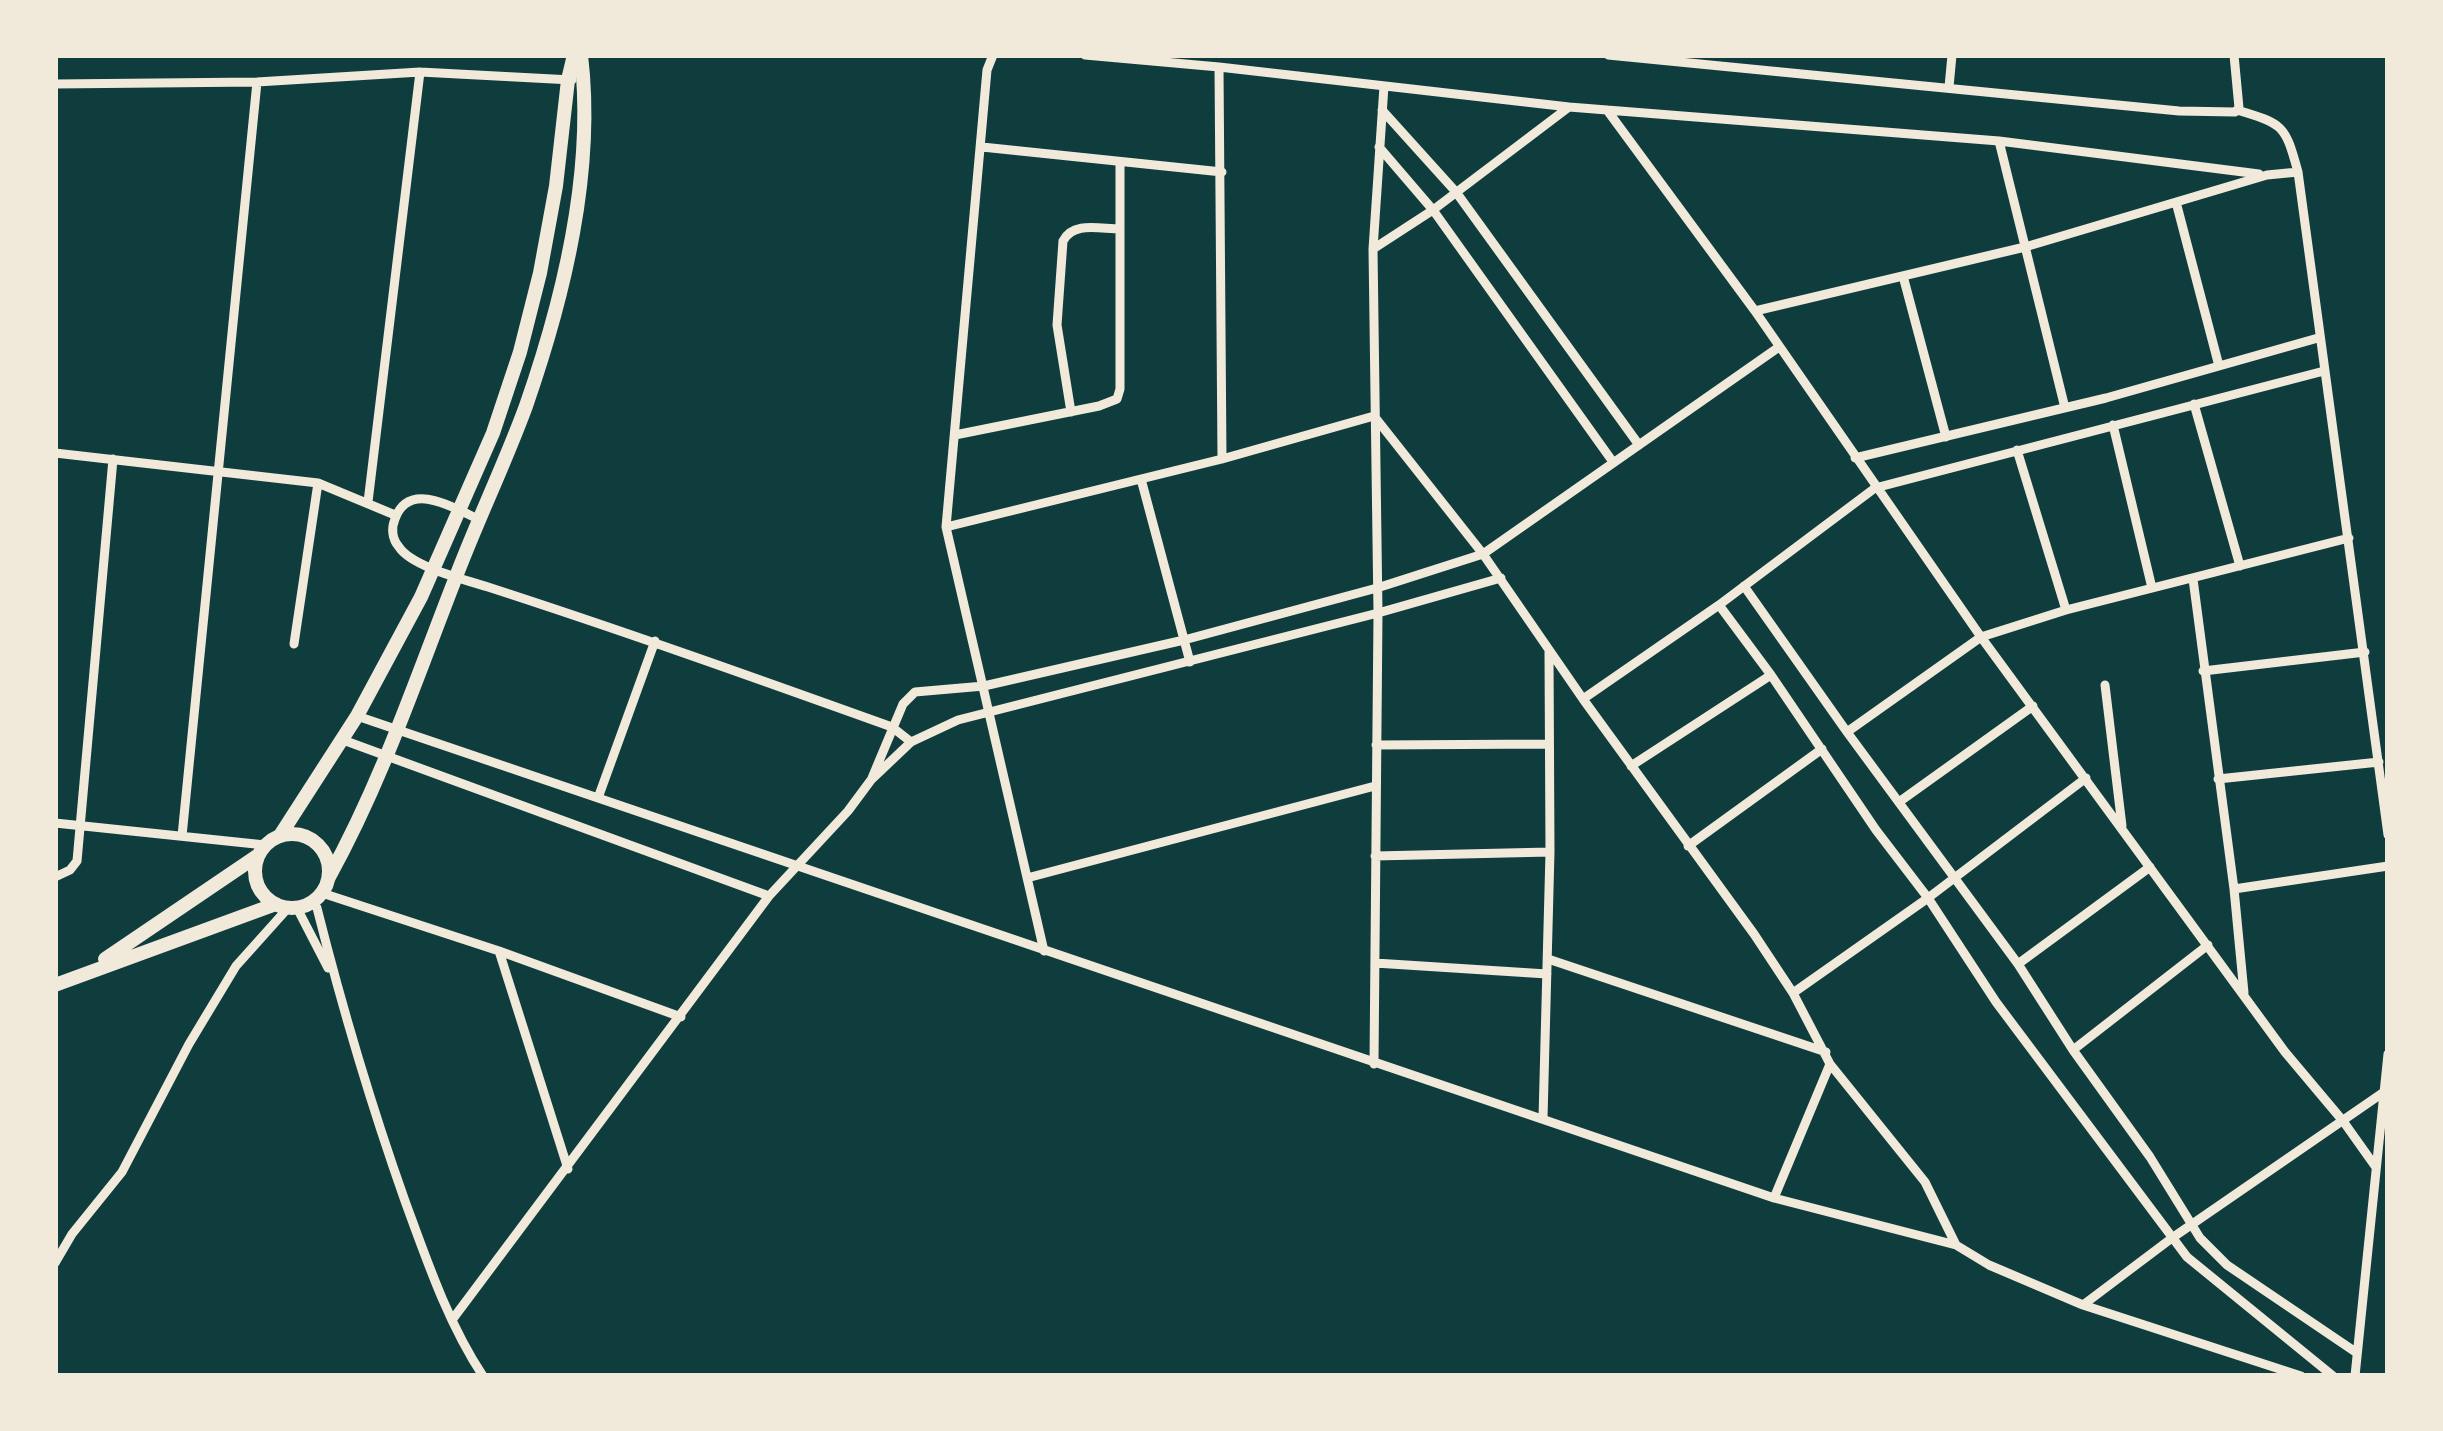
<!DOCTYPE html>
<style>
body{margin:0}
#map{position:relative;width:2443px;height:1431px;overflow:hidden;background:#0f3d3e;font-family:Mulish,sans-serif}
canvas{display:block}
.frame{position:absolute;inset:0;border:58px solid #f1e9da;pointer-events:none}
</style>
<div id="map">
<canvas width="2443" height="1431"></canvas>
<div class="frame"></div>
</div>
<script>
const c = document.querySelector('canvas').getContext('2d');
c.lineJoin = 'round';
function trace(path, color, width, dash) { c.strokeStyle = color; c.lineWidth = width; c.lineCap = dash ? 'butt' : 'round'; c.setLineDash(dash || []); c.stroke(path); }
const minor = new Path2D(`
 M 993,55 L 987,70 L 946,527 L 1044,951
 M 1085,55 L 1219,67 L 1569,107 L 1999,141 L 2259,174
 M 1608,55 L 2179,111 L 2235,112 L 2239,108 L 2234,55
 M 1219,67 L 1222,459
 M 55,84 L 257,82 L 420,72 L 572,80
 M 1949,87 L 1952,55
 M 1382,110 L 1456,192 L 1639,445
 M 1607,110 L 1755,311 L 1981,637 L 2285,1052 L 2343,1121 L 2375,1166
 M 2237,110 C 2284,124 2285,125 2298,172
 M 1999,141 L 2065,408
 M 982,147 L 1222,172
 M 1379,147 L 1433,210 L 1613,462
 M 2176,202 L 2219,366
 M 1373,249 L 1433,210 L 1569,107
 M 1903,276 L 1946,437
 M 1755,311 L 2025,247 L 2267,175 L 2298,172 L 2388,835
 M 2194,404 L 2240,566
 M 1071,412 L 1057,325 L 1063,241 C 1073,221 1100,229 1120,229
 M 2113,425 L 2152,588
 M 955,435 L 1099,406 L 1117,399 L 1120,389 L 1120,162
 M 2017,450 L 2066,610
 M 55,453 L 318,483 L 395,515
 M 1855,458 L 2106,398 L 2318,338
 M 1141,479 L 1190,662
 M 368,502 L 420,72
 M 480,520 C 456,509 409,479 395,519 C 391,528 392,539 399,547 C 412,567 466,580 488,587 C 624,631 758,679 892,727 L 911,742
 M 946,527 L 1222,459 L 1374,416 L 1483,554 L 1583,699 L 1754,934 L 1793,993 L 1830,1064 L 1925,1182 L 1956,1245
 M 2193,579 L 2234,889 L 2244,993
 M 1744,586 L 1847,732 L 2018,964 L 2073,1050 L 2150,1157 L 2200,1238 L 2227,1265 L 2357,1353
 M 1719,605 L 1771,675 L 1876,830 L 1928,898 L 1996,1002 L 2187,1257 L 2333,1376
 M 294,644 L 318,483
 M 2203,671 L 2365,652
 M 2105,685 L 2122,826
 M 1583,699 L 1719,605 L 1875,488 L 2324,371
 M 357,716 L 1774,1198 L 1956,1245 L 1989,1265 L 2083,1305 L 2301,1376
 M 1847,732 L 1981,637 L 2066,610 L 2349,538
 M 343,740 L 769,896
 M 1376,745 L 1549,744
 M 1631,766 L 1771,675
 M 872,778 L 903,704 L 915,692 L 984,686 L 1184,640 L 1377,588 L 1483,554 L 1779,347
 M 2218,779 L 2379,762
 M 598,798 L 655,641
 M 1899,802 L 2033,706
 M 55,823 L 265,845
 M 182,836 L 257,82
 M 1688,846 L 1822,749
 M 1375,856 L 1550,852
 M 55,877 L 70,870 L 77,861 L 113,459
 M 1027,878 L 1375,786
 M 2234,889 L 2388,866
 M 322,893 L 499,951 L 681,1017
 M 312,902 L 317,908 C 342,1007 371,1105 405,1201 C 427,1261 448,1323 483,1376
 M 297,908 L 328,968
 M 499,951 L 568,1169
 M 1548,959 L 1826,1052
 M 1375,963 L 1547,974
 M 2018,964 L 2150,867
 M 1793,993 L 1928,898 L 2086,778
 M 2073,1050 L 2208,945
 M 1374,1064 L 1378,613 L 1373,249 L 1384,86
 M 1543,1118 L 1550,852 L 1549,652
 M 1774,1198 L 1830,1064
 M 55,1263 L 72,1234 L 122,1172 L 189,1044 L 236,966 L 288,908
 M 2083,1305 L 2172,1238 L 2384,1092
 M 452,1320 L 769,896 L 848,811 L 871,780 L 911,742 L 958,720 L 1378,613 L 1501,578
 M 2355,1376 L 2388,1054`);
const primary = new Path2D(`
 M255 871a37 37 0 1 1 74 0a37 37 0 1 1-74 0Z
 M 281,834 L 357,716 L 421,597 L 493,433 L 520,352 L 540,273 L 556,186 L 568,80 L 574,55
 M 329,877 C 381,783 415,682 454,582 C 476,523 504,466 526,406 C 564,297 595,171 581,55
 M 105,959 L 257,856
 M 55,985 L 276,904`);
trace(minor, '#f1e9da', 9);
trace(primary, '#f1e9da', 14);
</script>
